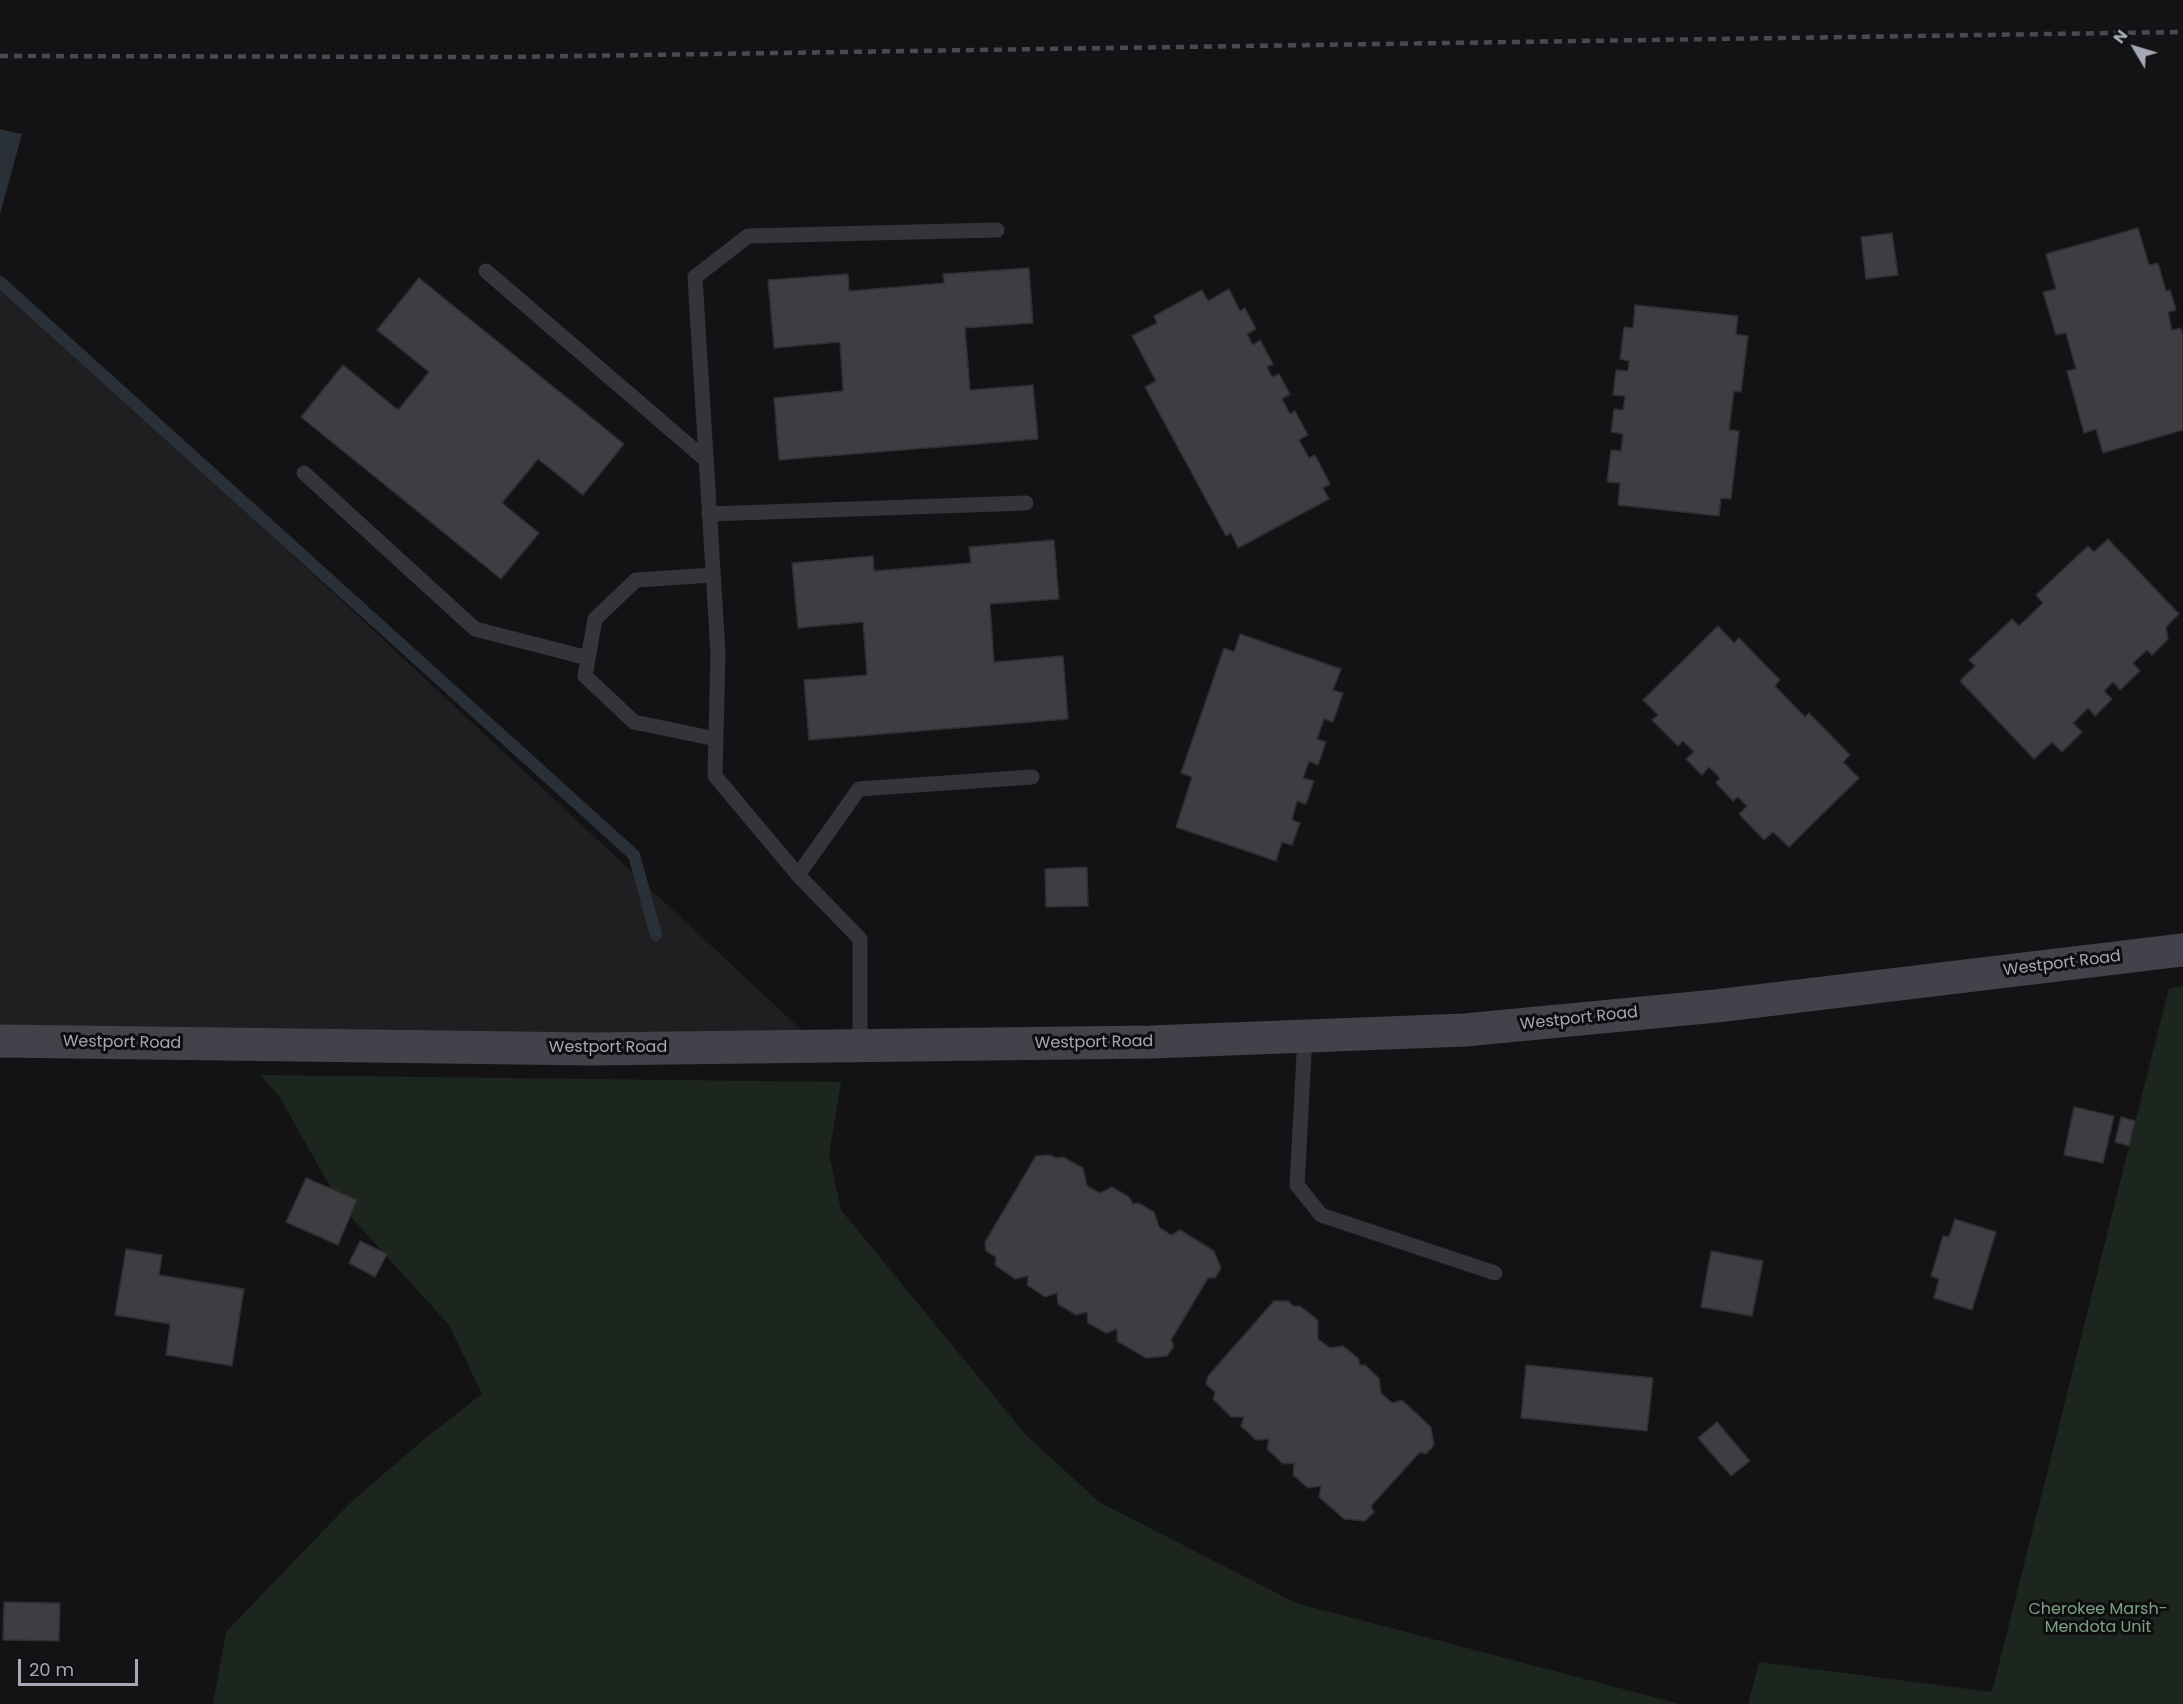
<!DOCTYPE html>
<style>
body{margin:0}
#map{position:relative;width:2183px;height:1704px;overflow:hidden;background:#131315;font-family:Poppins,sans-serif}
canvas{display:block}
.north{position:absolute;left:2105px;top:18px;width:60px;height:60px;-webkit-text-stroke:4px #0e0e10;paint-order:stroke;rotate:308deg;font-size:16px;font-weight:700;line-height:24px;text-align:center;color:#a5a8b5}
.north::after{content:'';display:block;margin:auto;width:21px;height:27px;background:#a5a8b5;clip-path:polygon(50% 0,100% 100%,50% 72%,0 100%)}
.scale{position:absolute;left:18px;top:1659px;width:120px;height:27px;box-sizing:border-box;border:3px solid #a5a8b5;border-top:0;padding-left:8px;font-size:18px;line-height:21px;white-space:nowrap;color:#a5a8b5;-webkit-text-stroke:4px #0e0e10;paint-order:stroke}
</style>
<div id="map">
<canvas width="2183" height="1704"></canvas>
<div class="north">N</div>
<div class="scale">20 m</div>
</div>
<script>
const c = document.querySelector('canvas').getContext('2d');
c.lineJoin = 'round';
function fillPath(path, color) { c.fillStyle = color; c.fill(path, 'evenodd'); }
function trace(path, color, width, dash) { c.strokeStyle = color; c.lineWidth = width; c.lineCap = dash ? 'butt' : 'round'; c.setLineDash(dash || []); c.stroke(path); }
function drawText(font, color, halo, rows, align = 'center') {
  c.font = font + ' Poppins,sans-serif'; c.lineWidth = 6; c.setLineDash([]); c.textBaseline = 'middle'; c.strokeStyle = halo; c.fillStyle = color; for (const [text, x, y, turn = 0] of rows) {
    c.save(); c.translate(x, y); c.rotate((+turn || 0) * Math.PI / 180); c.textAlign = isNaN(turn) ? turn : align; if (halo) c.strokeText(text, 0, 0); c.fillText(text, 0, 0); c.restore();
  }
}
const built = new Path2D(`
 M 0,282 L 793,1022 L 818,1046 L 0,1041 Z`);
const green = new Path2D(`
 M 2183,986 L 2183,1704 L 1748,1704 L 1759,1662 L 1992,1692 L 2169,988 Z
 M 260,1075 L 841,1082 L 829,1154 L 841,1210 L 1026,1435 L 1099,1502 L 1296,1603 L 1680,1704 L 213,1704 L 226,1632 L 348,1505 L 423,1440 L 482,1394 L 449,1325 L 341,1206 L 279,1096 Z`);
const water = new Path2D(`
 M 0,129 L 22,134 L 0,214 Z`);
const stream = new Path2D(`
 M 0,282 L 634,855 L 656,935`);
const building = new Path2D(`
 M 2138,228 L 2149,265 L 2158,263 L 2166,291 L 2170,290 L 2176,310 L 2168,312 L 2172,330 L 2181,328 L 2183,336 L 2183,430 L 2103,453 L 2096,429 L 2084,433 L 2067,371 L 2076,369 L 2066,333 L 2056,335 L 2043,292 L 2056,289 L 2046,254 Z
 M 1892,233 L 1898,275 L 1866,279 L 1861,237 Z
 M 1029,268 L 1033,323 L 965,328 L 970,390 L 1033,385 L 1038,439 L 779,460 L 774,398 L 843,391 L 840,342 L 774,348 L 768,280 L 848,274 L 849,291 L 944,283 L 943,274 Z
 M 419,278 L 624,444 L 583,495 L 538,459 L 502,503 L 539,533 L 501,579 L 301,417 L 343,365 L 398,410 L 429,372 L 377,330 Z
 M 1229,289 L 1240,311 L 1245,308 L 1256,329 L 1247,334 L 1253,345 L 1260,340 L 1273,364 L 1267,367 L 1272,377 L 1279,374 L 1290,394 L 1282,399 L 1290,414 L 1295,411 L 1308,435 L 1299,440 L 1309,458 L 1315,455 L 1330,484 L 1323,488 L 1329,499 L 1238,548 L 1231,533 L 1226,536 L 1145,387 L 1156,381 L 1132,336 L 1157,323 L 1154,316 L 1202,290 L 1208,301 Z
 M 1635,305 L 1738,316 L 1736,334 L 1748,336 L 1741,392 L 1734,391 L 1729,430 L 1739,431 L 1731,499 L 1721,498 L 1719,516 L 1618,505 L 1620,483 L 1607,482 L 1611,450 L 1621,451 L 1623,434 L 1611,432 L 1614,409 L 1623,410 L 1625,396 L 1613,395 L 1616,370 L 1628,371 L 1629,361 L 1620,359 L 1624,327 L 1633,328 Z
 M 2108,539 L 2179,614 L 2166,627 L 2168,639 L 2152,655 L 2147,650 L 2133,663 L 2140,671 L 2120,690 L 2113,682 L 2104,691 L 2112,699 L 2095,716 L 2088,708 L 2073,723 L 2082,732 L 2062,752 L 2052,742 L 2034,759 L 1960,681 L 1975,666 L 1969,660 L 2012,619 L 2019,626 L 2043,603 L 2036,595 L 2088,546 L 2094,552 Z
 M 1054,540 L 1059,599 L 990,604 L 994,662 L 1063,656 L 1068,719 L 809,740 L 804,680 L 867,675 L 863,622 L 798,628 L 792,563 L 873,556 L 874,571 L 971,563 L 969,547 Z
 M 1718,626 L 1734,643 L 1739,638 L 1780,680 L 1775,686 L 1805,717 L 1809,713 L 1850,755 L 1843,762 L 1859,778 L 1789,847 L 1773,832 L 1764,840 L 1739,814 L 1747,806 L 1738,797 L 1733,801 L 1716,783 L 1720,778 L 1709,767 L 1702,775 L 1686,759 L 1694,752 L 1683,741 L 1678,746 L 1652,720 L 1658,715 L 1643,700 Z
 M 1240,634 L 1341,669 L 1333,690 L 1343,693 L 1333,722 L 1324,719 L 1317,739 L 1326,742 L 1318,765 L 1309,761 L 1303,778 L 1314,781 L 1306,804 L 1297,801 L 1292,820 L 1300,823 L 1292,845 L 1282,842 L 1276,861 L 1176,827 L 1192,777 L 1181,773 L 1224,648 L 1234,652 Z
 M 1087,867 L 1088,906 L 1046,907 L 1045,869 Z
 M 2074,1107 L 2114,1116 L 2103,1163 L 2064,1155 Z
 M 2121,1117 L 2135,1121 L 2129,1146 L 2115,1142 Z
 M 1050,1155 L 1056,1158 L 1063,1157 L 1083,1168 L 1087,1186 L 1100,1193 L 1112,1187 L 1129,1197 L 1133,1204 L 1138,1203 L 1154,1212 L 1159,1227 L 1171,1235 L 1180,1230 L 1214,1251 L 1221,1268 L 1215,1278 L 1208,1278 L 1171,1340 L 1174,1346 L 1167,1356 L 1146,1358 L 1117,1341 L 1117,1329 L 1106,1333 L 1088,1323 L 1087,1312 L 1076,1315 L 1058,1304 L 1057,1293 L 1045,1297 L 1027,1285 L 1028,1276 L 1015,1279 L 995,1265 L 996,1257 L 986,1251 L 985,1242 L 1036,1156 Z
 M 306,1178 L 357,1200 L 338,1245 L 286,1222 Z
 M 1955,1219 L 1996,1232 L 1972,1310 L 1934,1298 L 1939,1279 L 1931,1276 L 1943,1236 L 1949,1237 Z
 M 360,1241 L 387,1254 L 375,1277 L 349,1263 Z
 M 126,1249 L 162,1255 L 159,1275 L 244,1289 L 232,1366 L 166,1355 L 170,1324 L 115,1315 Z
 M 1711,1251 L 1763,1261 L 1752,1316 L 1701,1307 Z
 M 1274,1301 L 1288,1301 L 1293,1306 L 1300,1306 L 1318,1320 L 1318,1339 L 1330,1348 L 1343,1346 L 1358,1358 L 1360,1365 L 1365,1365 L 1379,1378 L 1381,1393 L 1392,1403 L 1402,1400 L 1431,1427 L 1434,1445 L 1426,1454 L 1420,1452 L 1371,1506 L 1374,1512 L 1365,1521 L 1344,1519 L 1319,1497 L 1321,1486 L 1308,1488 L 1293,1475 L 1294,1463 L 1283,1464 L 1267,1449 L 1269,1439 L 1256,1440 L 1241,1426 L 1244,1417 L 1231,1417 L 1213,1399 L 1215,1392 L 1206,1384 L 1208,1376 Z
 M 1526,1365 L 1653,1378 L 1647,1431 L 1521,1418 Z
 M 1717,1422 L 1750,1461 L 1731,1476 L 1698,1438 Z
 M 4,1602 L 60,1603 L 59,1641 L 3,1640 Z`);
const lane = new Path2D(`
 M 486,271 L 706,460
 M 304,473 L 475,629 L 588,658
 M 709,514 L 1026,503
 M 713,575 L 636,580 L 595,619 L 585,676 L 634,722 L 716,739
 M 798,875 L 859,789 L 1032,777
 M 1305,1036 L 1297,1185 L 1321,1215 L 1495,1273
 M 860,1046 L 860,939 L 798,875 L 715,776 L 718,653 L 695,277 L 748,236 L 997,230`);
const secondary = new Path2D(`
 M 0,1041 L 592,1049 L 1151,1042 L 1465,1030 L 1716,1006 L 2183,950`);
const rail = new Path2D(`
 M 0,56 L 508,57 L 2183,32`);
const streetNames = [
 ["Westport Road",2062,964,-7],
 ["Westport Road",1579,1019,-6],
 ["Westport Road",122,1043,1],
 ["Westport Road",1094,1043,-1],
 ["Westport Road",608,1048]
];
const parkNames = [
 ["Cherokee Marsh-",2098,1610],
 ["Mendota Unit",2098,1628]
];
fillPath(built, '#1f1f22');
fillPath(green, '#1d251f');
fillPath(water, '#2a3038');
trace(stream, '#2a3038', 12);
fillPath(building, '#3d3d42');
trace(building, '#2e2d31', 1.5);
trace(lane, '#34353a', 15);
trace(secondary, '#42434a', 33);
trace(rail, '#494a51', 4.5, [8, 6]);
drawText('16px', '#a5a8b5', '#0e0e10', streetNames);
drawText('16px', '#7ca082', '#0e0e10', parkNames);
</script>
